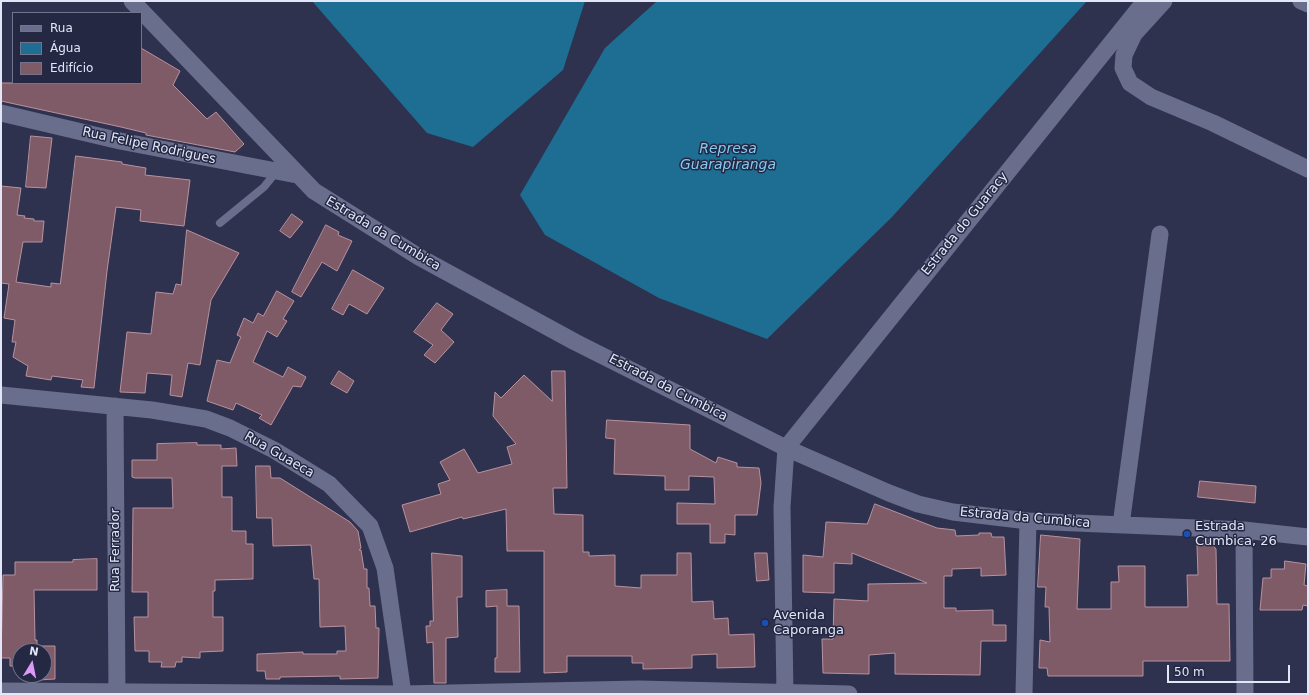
<!DOCTYPE html>
<meta charset="utf-8">
<style>
body{margin:0}
#map{position:relative;width:1309px;height:695px;overflow:hidden;background:#2f324e;font-family:"DejaVu Sans",sans-serif}
canvas{display:block}
.frame{position:absolute;inset:0;border:2px solid #e2e6f7;pointer-events:none}
.legend{position:absolute;left:12px;top:12px;width:130px;height:72px;box-sizing:border-box;background:#252843;border:1px solid #71748b;margin:0;padding:5px 7px;list-style:none;font-size:12px;color:#e2e6f7}
.legend li{display:flex;align-items:center;gap:8px;height:20px}
.legend b{width:20px;border:1px solid #71748b}
.north{position:absolute;left:12px;top:643px;width:40px;height:40px;box-sizing:border-box;background:#252843;border:1px solid #71748b;border-radius:50%;rotate:10deg;font-size:11px;font-weight:700;line-height:16px;text-align:center;color:#e2e6f7}
.north::after{content:'';display:block;margin:auto;width:14px;height:18px;background:#da9af6;clip-path:polygon(50% 0,100% 100%,50% 72%,0 100%)}
.scale{position:absolute;left:1167px;top:665px;width:123px;height:18px;box-sizing:border-box;border:2px solid #e2e6f7;border-top:0;padding-left:5px;font-size:12px;line-height:14px;white-space:nowrap;color:#e2e6f7;-webkit-text-stroke:3px #252843;paint-order:stroke}
</style>
<div id="map">
<canvas width="1309" height="695"></canvas>
<div class="frame"></div>
<ul class="legend">
<li><b style="height:5px;background:#696e8d"></b>Rua</li>
<li><b style="height:11px;background:#1e6d93"></b>Água</li>
<li><b style="height:11px;background:#7e5b67"></b>Edifício</li>
</ul>
<div class="north">N</div>
<div class="scale">50 m</div>
</div>
<script>
const c = document.querySelector('canvas').getContext('2d');
c.lineJoin = 'round';
function fillPath(path, color) { c.fillStyle = color; c.fill(path, 'evenodd'); }
function trace(path, color, width, dash) { c.strokeStyle = color; c.lineWidth = width; c.lineCap = dash ? 'butt' : 'round'; c.setLineDash(dash || []); c.stroke(path); }
function drawText(font, color, halo, rows, align = 'center') {
  c.font = font + ' "DejaVu Sans",sans-serif'; c.lineWidth = 3; c.setLineDash([]); c.textBaseline = 'middle'; c.strokeStyle = halo; c.fillStyle = color; for (const [text, x, y, turn = 0] of rows) {
    c.save(); c.translate(x, y); c.rotate((+turn || 0) * Math.PI / 180); c.textAlign = isNaN(turn) ? turn : align; if (halo) c.strokeText(text, 0, 0); c.fillText(text, 0, 0); c.restore();
  }
}
const water = new Path2D(`
 M 312,1 L 585,1 L 563,70 L 473,147 L 427,133 Z
 M 657,1 L 1087,1 L 892,217 L 767,339 L 659,298 L 545,235 L 520,195 L 605,48 Z`);
const building = new Path2D(`
 M 141,48 L 180,71 L 173,85 L 207,119 L 216,112 L 244,144 L 235,152 L 146,135 L 146,133 L 121,127 L 1,101 L 1,83 L 141,83 Z
 M 31,136 L 52,138 L 46,188 L 26,187 Z
 M 76,156 L 122,162 L 122,164 L 146,168 L 145,175 L 190,180 L 184,226 L 140,221 L 141,210 L 116,207 L 107,271 L 94,388 L 81,387 L 83,380 L 52,376 L 51,380 L 26,376 L 28,366 L 13,357 L 16,342 L 12,342 L 15,320 L 4,318 L 9,284 L 1,283 L 1,186 L 21,188 L 17,215 L 25,216 L 24,218 L 34,219 L 34,221 L 44,221 L 42,242 L 23,242 L 16,282 L 51,287 L 51,283 L 60,284 Z
 M 292,214 L 303,222 L 290,238 L 280,231 Z
 M 326,225 L 339,232 L 338,235 L 352,241 L 337,271 L 322,262 L 301,297 L 292,292 Z
 M 187,230 L 239,253 L 211,300 L 200,365 L 188,363 L 182,397 L 170,395 L 172,375 L 147,373 L 145,393 L 120,392 L 127,332 L 151,334 L 156,292 L 173,294 L 176,284 L 181,285 Z
 M 353,270 L 384,288 L 367,314 L 349,304 L 343,315 L 332,309 Z
 M 277,291 L 294,301 L 283,319 L 287,321 L 277,337 L 267,331 L 253,362 L 283,377 L 288,367 L 306,377 L 301,387 L 293,386 L 271,425 L 259,418 L 262,415 L 236,403 L 233,410 L 207,401 L 217,360 L 230,363 L 239,341 L 241,337 L 237,335 L 244,318 L 253,323 L 258,313 L 263,316 Z
 M 437,303 L 453,314 L 441,330 L 454,342 L 435,363 L 424,355 L 433,345 L 414,332 Z
 M 339,371 L 354,381 L 347,393 L 331,384 Z
 M 552,371 L 565,371 L 567,488 L 553,488 L 554,514 L 583,515 L 583,552 L 589,552 L 589,556 L 615,555 L 615,586 L 641,588 L 641,575 L 677,575 L 677,553 L 691,553 L 692,602 L 713,601 L 714,619 L 728,618 L 729,635 L 754,634 L 755,667 L 717,668 L 717,654 L 692,655 L 692,668 L 643,669 L 643,663 L 632,663 L 632,656 L 567,656 L 567,672 L 544,673 L 544,551 L 507,551 L 506,509 L 463,519 L 462,517 L 410,532 L 402,505 L 441,494 L 438,484 L 450,480 L 440,462 L 464,449 L 478,473 L 512,464 L 507,447 L 516,444 L 493,416 L 495,392 L 501,398 L 524,375 L 552,401 Z
 M 607,420 L 690,425 L 690,449 L 716,463 L 718,457 L 737,463 L 737,467 L 759,468 L 761,483 L 757,515 L 735,515 L 735,535 L 725,534 L 725,543 L 710,543 L 710,524 L 677,524 L 677,503 L 715,504 L 714,477 L 689,476 L 689,490 L 665,490 L 665,476 L 614,474 L 615,439 L 606,438 Z
 M 197,443 L 197,445 L 221,445 L 221,449 L 236,448 L 237,466 L 222,466 L 222,497 L 232,497 L 232,531 L 246,531 L 246,544 L 253,544 L 253,579 L 215,580 L 215,591 L 213,591 L 213,617 L 223,617 L 223,651 L 200,652 L 200,658 L 182,657 L 182,662 L 176,662 L 175,667 L 161,667 L 162,662 L 149,662 L 149,651 L 135,651 L 134,617 L 148,617 L 148,592 L 132,592 L 133,508 L 173,508 L 172,478 L 135,478 L 132,477 L 132,460 L 157,460 L 157,444 Z
 M 256,466 L 270,466 L 271,478 L 280,478 L 350,522 L 358,531 L 361,548 L 359,550 L 361,550 L 364,569 L 367,569 L 367,588 L 369,588 L 370,606 L 375,606 L 376,628 L 379,628 L 378,678 L 340,679 L 340,676 L 280,677 L 280,679 L 266,679 L 265,671 L 257,671 L 257,654 L 303,652 L 303,654 L 337,654 L 337,651 L 346,651 L 345,626 L 320,627 L 319,579 L 314,579 L 311,545 L 273,546 L 272,518 L 257,518 Z
 M 1200,481 L 1256,486 L 1255,503 L 1198,497 Z
 M 875,504 L 937,528 L 955,530 L 956,536 L 979,535 L 979,533 L 991,533 L 992,537 L 1004,537 L 1006,575 L 981,576 L 981,568 L 952,569 L 952,576 L 944,576 L 944,608 L 956,608 L 956,611 L 993,610 L 993,625 L 1006,625 L 1006,641 L 981,641 L 980,675 L 895,674 L 895,653 L 869,655 L 869,674 L 823,673 L 822,639 L 833,639 L 834,599 L 868,601 L 868,584 L 927,583 L 852,553 L 852,564 L 834,563 L 834,593 L 803,592 L 803,555 L 823,557 L 826,522 L 867,524 Z
 M 1041,535 L 1080,539 L 1077,609 L 1111,609 L 1111,582 L 1119,582 L 1118,566 L 1145,566 L 1145,607 L 1188,607 L 1187,575 L 1198,575 L 1197,545 L 1202,545 L 1205,538 L 1207,538 L 1216,549 L 1217,604 L 1229,604 L 1230,661 L 1143,661 L 1143,676 L 1048,676 L 1047,668 L 1039,668 L 1040,640 L 1050,642 L 1049,607 L 1045,607 L 1046,587 L 1038,587 Z
 M 432,553 L 462,556 L 462,597 L 457,597 L 458,637 L 446,638 L 446,683 L 434,683 L 433,642 L 427,643 L 426,626 L 430,626 L 430,621 L 433,621 Z
 M 755,553 L 767,553 L 769,580 L 757,581 Z
 M 97,559 L 97,590 L 34,590 L 35,640 L 37,640 L 37,646 L 55,646 L 55,679 L 38,680 L 37,675 L 44,675 L 44,651 L 20,651 L 20,666 L 10,666 L 10,658 L 1,658 L 3,575 L 15,575 L 15,562 L 73,562 L 73,560 Z
 M 1285,561 L 1306,564 L 1304,585 L 1308,586 L 1308,606 L 1303,605 L 1302,610 L 1260,610 L 1263,578 L 1271,578 L 1271,569 L 1284,569 Z
 M 507,590 L 507,606 L 519,606 L 520,672 L 495,672 L 495,658 L 497,658 L 497,606 L 486,607 L 486,591 Z`);
const service = new Path2D(`
 M 220,223 L 264,187 L 276,172`);
const minor = new Path2D(`
 M 132,1 L 314,191 L 419,257 L 575,342 L 786,448 L 889,493 L 918,504 L 953,512 L 1028,521 L 1244,530 L 1308,537
 M 1164,1 L 1134,34 L 1124,55 L 1123,68 L 1130,83 L 1151,97 L 1213,123 L 1308,169
 M 1301,1 L 1308,4
 M 1,113 L 120,141 L 297,175
 M 1,395 L 152,410 L 206,419 L 230,428 L 274,450 L 329,484 L 370,526 L 385,568 L 403,694
 M 115,406 L 117,694
 M 786,448 L 1145,1
 M 1121,525 L 1160,234
 M 1244,530 L 1245,694
 M 1,691 L 403,694 L 639,689 L 849,694
 M 785,694 L 782,507 L 786,448
 M 1024,694 L 1028,521`);
const markers = [
 [1187,534,4,"#1a4fb4"],
 [765,623,4,"#1a4fb4"]
];
const streetNames = [
 ["Rua Felipe Rodrigues",149,146,12],
 ["Estrada do Guaracy",965,224,-51],
 ["Estrada da Cumbica",383,234,31],
 ["Estrada da Cumbica",668,388,27],
 ["Rua Guaeca",279,455,30],
 ["Estrada da Cumbica",1025,518,5],
 ["Rua Ferrador",116,550,-90]
];
const poiNames = [
 ["Estrada",1195,527],
 ["Cumbica, 26",1195,542],
 ["Avenida",773,616],
 ["Caporanga",773,631]
];
const waterNames = [
 ["Represa",728,149],
 ["Guarapiranga",728,165]
];
fillPath(water, '#1e6d93');
fillPath(building, '#7e5b67');
trace(building, '#b8929f', 1);
trace(service, '#696e8d', 8);
trace(minor, '#696e8d', 17);
for (const [x, y, r, color] of markers) { const dot = new Path2D(); dot.arc(x, y, r, 0, 2 * Math.PI); c.fillStyle = color; c.fill(dot); trace(dot, '#252843', 1.5); }
drawText('13px', '#e2e6f7', '#252843', streetNames);
drawText('13px', '#e2e6f7', '#252843', poiNames, 'left');
drawText('italic 14px', '#84c9f1', '#252843', waterNames);
</script>
